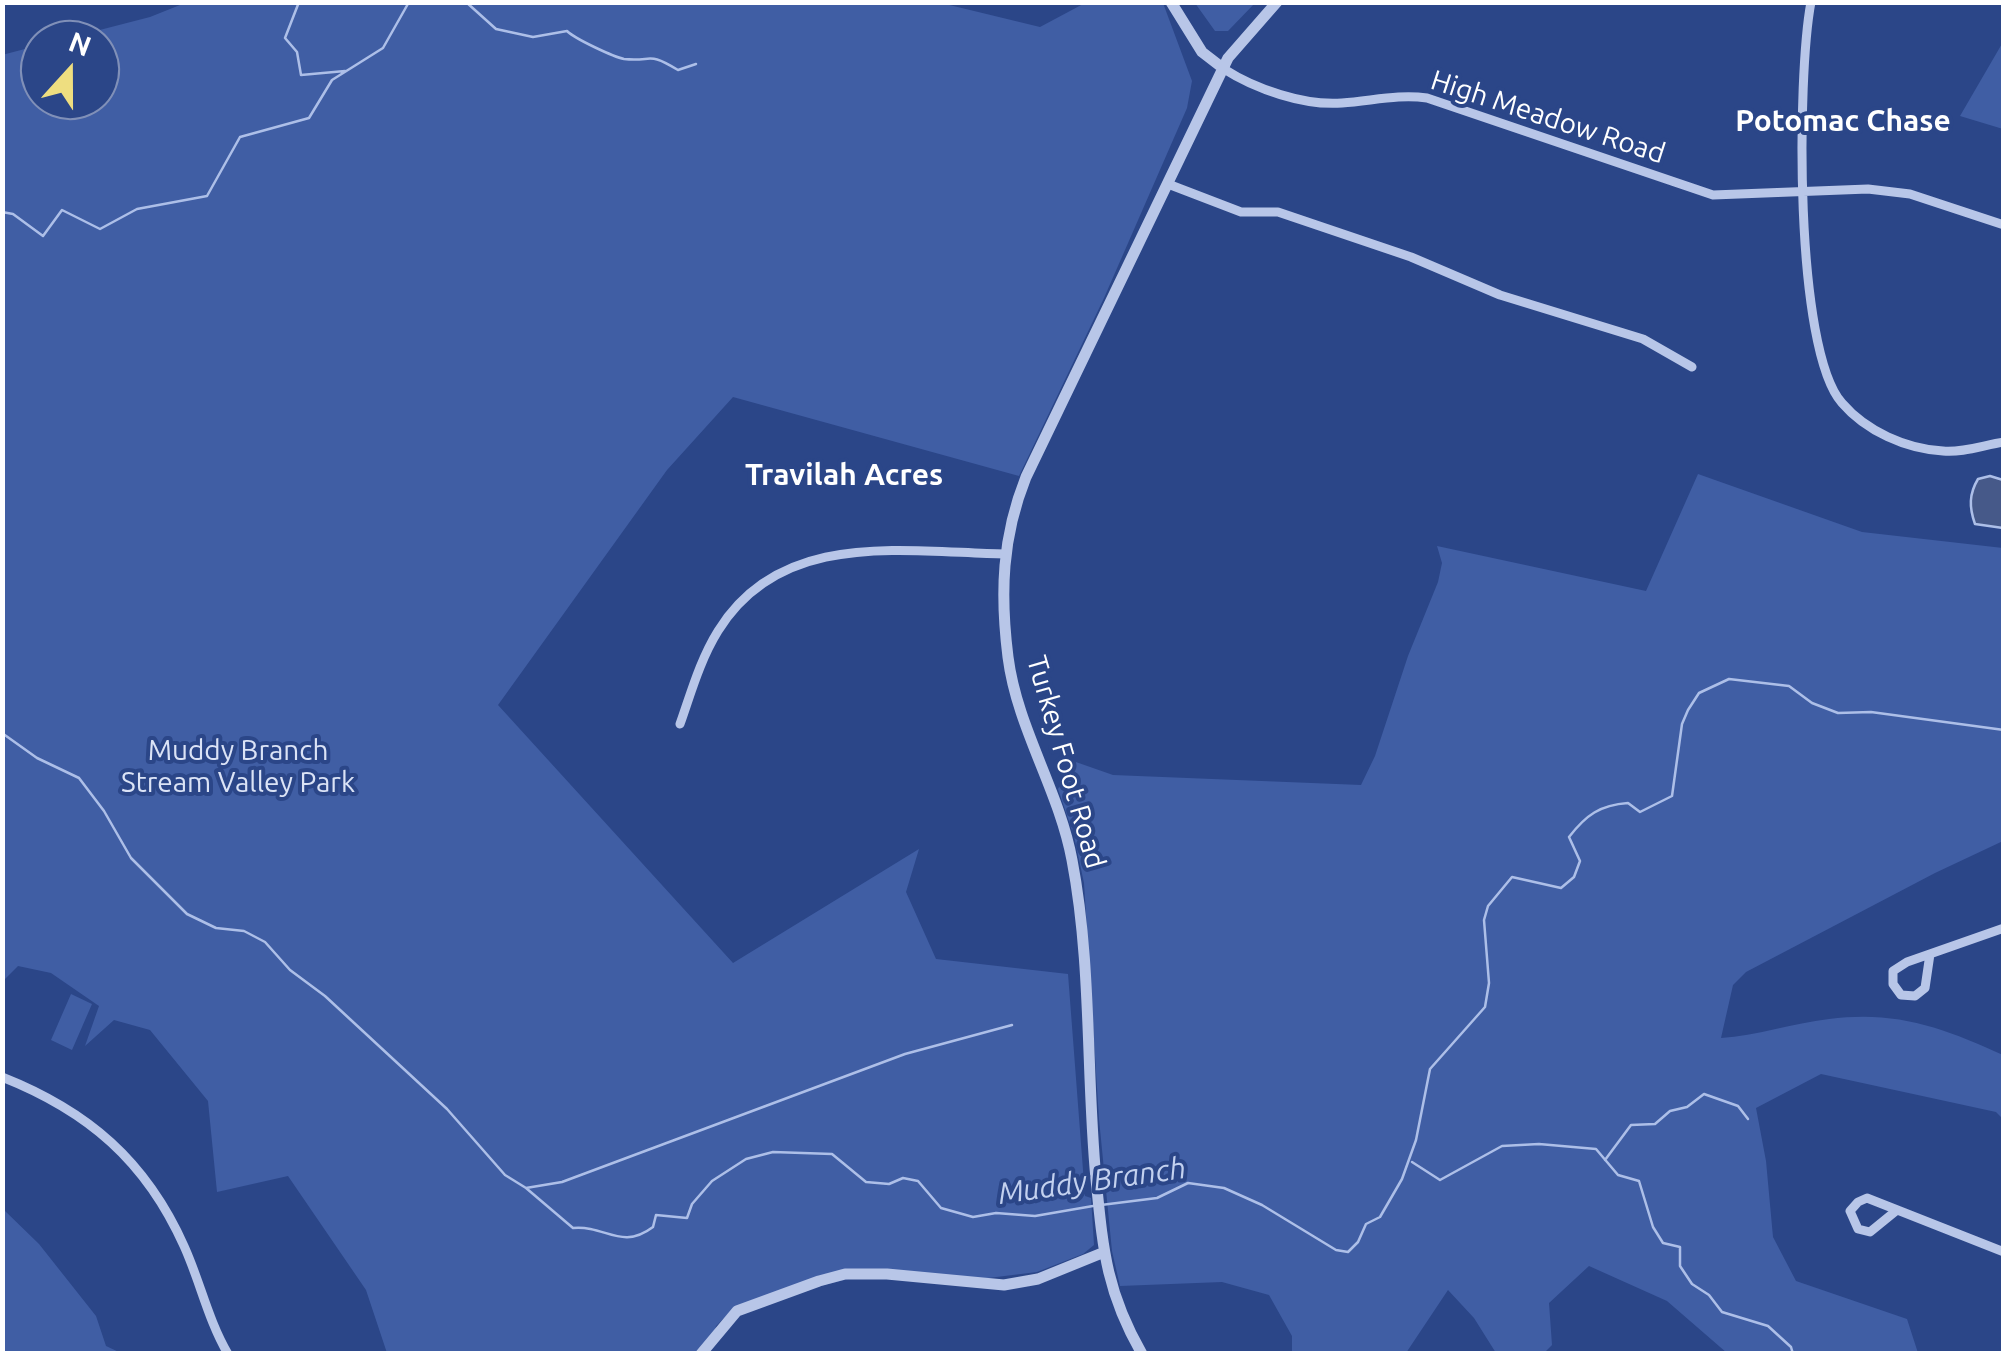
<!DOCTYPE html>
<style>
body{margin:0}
#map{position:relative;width:2006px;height:1356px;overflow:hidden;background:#2b4688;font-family:Ubuntu,sans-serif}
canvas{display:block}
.frame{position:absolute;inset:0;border:5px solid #fff;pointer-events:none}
.north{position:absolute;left:20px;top:20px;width:100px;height:100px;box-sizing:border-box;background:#2b4688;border:2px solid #8090b8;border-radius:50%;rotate:21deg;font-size:28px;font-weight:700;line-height:40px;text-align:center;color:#fff}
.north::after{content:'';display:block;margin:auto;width:35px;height:45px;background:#eede80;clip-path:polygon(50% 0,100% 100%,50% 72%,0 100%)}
</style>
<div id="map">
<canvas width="2006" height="1356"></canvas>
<div class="frame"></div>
<div class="north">N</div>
</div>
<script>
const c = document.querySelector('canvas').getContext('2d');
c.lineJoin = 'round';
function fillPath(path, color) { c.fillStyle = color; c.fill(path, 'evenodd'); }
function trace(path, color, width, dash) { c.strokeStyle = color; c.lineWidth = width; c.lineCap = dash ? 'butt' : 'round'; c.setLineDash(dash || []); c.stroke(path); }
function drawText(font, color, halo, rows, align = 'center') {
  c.font = font + ' Ubuntu,sans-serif'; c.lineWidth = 8; c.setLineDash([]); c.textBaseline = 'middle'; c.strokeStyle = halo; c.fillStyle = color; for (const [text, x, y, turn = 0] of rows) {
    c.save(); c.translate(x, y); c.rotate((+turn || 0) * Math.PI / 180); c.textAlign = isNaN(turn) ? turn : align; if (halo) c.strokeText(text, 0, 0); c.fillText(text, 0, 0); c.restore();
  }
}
const green = new Path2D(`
 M 937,2 L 1040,27 L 1085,3 L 1163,3 L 1192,81 L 1187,108 L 1104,298 L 1019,476 L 733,397 L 667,470 L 498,705 L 733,963 L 919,849 L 906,892 L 936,959 L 1068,974 L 1085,1196 L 1091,1198 L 1094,1245 L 1083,1254 L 1037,1272 L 972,1280 L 885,1270 L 735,1307 L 716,1326 L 709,1353 L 387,1353 L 366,1290 L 288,1176 L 217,1192 L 208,1101 L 150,1030 L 114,1020 L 85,1046 L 99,1006 L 51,973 L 18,966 L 3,981 L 2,55 L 40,45 L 40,100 L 100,100 L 100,40 L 61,40 L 150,17 L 185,3 Z
 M 1195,3 L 1255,3 L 1228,31 L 1215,31 Z
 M 2003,42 L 2004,129 L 2003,129 L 1960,116 Z
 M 1698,474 L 1862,532 L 2003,548 L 2003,841 L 1935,873 L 1746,972 L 1733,985 L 1721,1038 C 1756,1036 1793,1023 1829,1019 C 1896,1010 1944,1028 2003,1055 L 2003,1119 L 1996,1112 L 1821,1074 L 1756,1108 L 1766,1161 L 1773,1237 L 1796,1281 L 1907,1319 L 1918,1353 L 1727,1353 L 1667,1301 L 1589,1266 L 1549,1303 L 1552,1345 L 1543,1354 L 1496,1353 L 1474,1318 L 1448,1290 L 1406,1353 L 1292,1354 L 1292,1336 L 1269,1295 L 1222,1282 L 1120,1286 L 1112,1251 L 1099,1119 L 1084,883 L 1074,836 L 1058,789 L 1063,780 L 1061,772 L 1067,773 L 1073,761 L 1113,775 L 1361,785 L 1375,756 L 1408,656 L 1438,582 L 1442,563 L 1437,546 L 1646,591 Z
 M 71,994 L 92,1004 L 72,1050 L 51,1040 Z
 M 3,1209 L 39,1244 L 96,1316 L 106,1346 L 121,1353 L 3,1353 Z`);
const water = new Path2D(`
 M 1990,476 L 2003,480 L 2003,528 L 1975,524 C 1969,507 1969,494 1978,479 Z`);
const stream = new Path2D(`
 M 299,2 L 285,38 L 297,52 L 301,75 L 345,71
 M 466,2 L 496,29 L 533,37 L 567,31 C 575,39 614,57 624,59 C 654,62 647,51 678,70 L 696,64
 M 2,212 L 13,214 L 43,236 L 62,210 L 100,229 L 137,209 L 207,196 L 240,137 L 309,118 L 332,80 L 383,48 L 409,2
 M 2,733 L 37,758 L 79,778 L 104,811 L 131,858 L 187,914 L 216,928 L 244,931 L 265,942 L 290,970 L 325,996 L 447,1109 L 505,1175 L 526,1188 L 573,1228 C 606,1225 621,1251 653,1227 L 656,1215 L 687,1218 L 692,1204 L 712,1181 L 746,1159 L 773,1152 L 832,1154 L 866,1182 L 889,1184 L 903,1178 L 918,1181 L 941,1208 L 973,1217 L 996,1213 L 1035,1216 L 1093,1206
 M 1605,1160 L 1631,1125 L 1655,1124 L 1670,1111 L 1687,1107 L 1704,1094 L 1738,1106 L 1748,1119
 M 1412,1162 L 1440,1180 L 1502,1146 L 1539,1144 L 1596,1149 L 1618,1175 L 1639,1181 L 1653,1227 L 1663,1243 L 1680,1247 L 1680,1266 L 1692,1284 L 1709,1295 L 1722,1312 L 1768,1326 L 1791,1347 L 1793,1354
 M 526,1188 L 562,1182 L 905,1054 L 1012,1025
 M 1101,1205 L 1157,1198 L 1188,1183 L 1224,1188 L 1262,1205 L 1336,1250 L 1348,1252 L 1358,1242 L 1366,1224 L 1380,1217 L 1402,1179 L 1416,1140 L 1430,1069 L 1485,1007 L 1489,983 L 1484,920 L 1488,906 L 1512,877 L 1561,888 L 1574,877 L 1580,861 L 1569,837 C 1586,815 1600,805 1628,803 L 1640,812 L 1672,796 L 1682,724 L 1688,710 L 1699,693 L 1729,679 L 1789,686 L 1812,703 L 1838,713 L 1871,712 L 2004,730
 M 2,1352 L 3,1354`);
const minor = new Path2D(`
 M 1811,2 C 1797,76 1794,349 1842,403 C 1866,431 1906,449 1943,451 C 1962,453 1984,445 2004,442
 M 1224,69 C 1255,89 1304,106 1342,103 C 1372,101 1398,94 1427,98 L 1713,195 L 1868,189 L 1910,194 L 2004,225
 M 1168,184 L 1241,212 L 1278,212 L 1411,257 L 1500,295 L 1643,339 L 1692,367
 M 680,724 C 691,693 700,660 718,631 C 781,529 903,552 1005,554
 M 1930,954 L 1925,988 L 1915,996 L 1901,995 L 1893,984 L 1893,971 L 1907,962 L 2004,928
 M 2,1077 C 88,1111 146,1161 184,1246 C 200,1281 208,1320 228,1354
 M 1897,1210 L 1870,1232 L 1858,1229 L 1850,1211 L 1858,1202 L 1867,1198 L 2004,1252`);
const tertiary = new Path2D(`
 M 1171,2 L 1202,52 L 1224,69
 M 701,1354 L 737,1311 L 819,1281 L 845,1274 L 887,1274 L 1004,1285 L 1038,1279 L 1102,1253
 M 1142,1354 C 1106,1291 1103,1249 1096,1179 C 1086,1074 1092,964 1072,860 C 1059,790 1017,728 1008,657 C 1000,593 1002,537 1026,477 L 1228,58 L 1277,2`);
const streetNames = [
 ["High Meadow Road",1548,117,18],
 ["Turkey Foot Road",1066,762,74]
];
const parkNames = [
 ["Muddy Branch",238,751],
 ["Stream Valley Park",238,783]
];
const neighbourhoodNames = [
 ["Potomac Chase",1843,121],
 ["Travilah Acres",844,475]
];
const waterNames = [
 ["Muddy Branch",1092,1181,-8]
];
fillPath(green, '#405ea4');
fillPath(water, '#465989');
trace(water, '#adbfe8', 2.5);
trace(stream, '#adbfe8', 2.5);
trace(minor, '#b8c6e8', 9);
trace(tertiary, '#b8c6e8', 11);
drawText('28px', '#fff', '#2b4688', streetNames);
drawText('28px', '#dbe3f6', '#2b4688', parkNames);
drawText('bold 30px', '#fff', '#2b4688', neighbourhoodNames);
drawText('italic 30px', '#c3d1ef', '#2b4688', waterNames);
</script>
